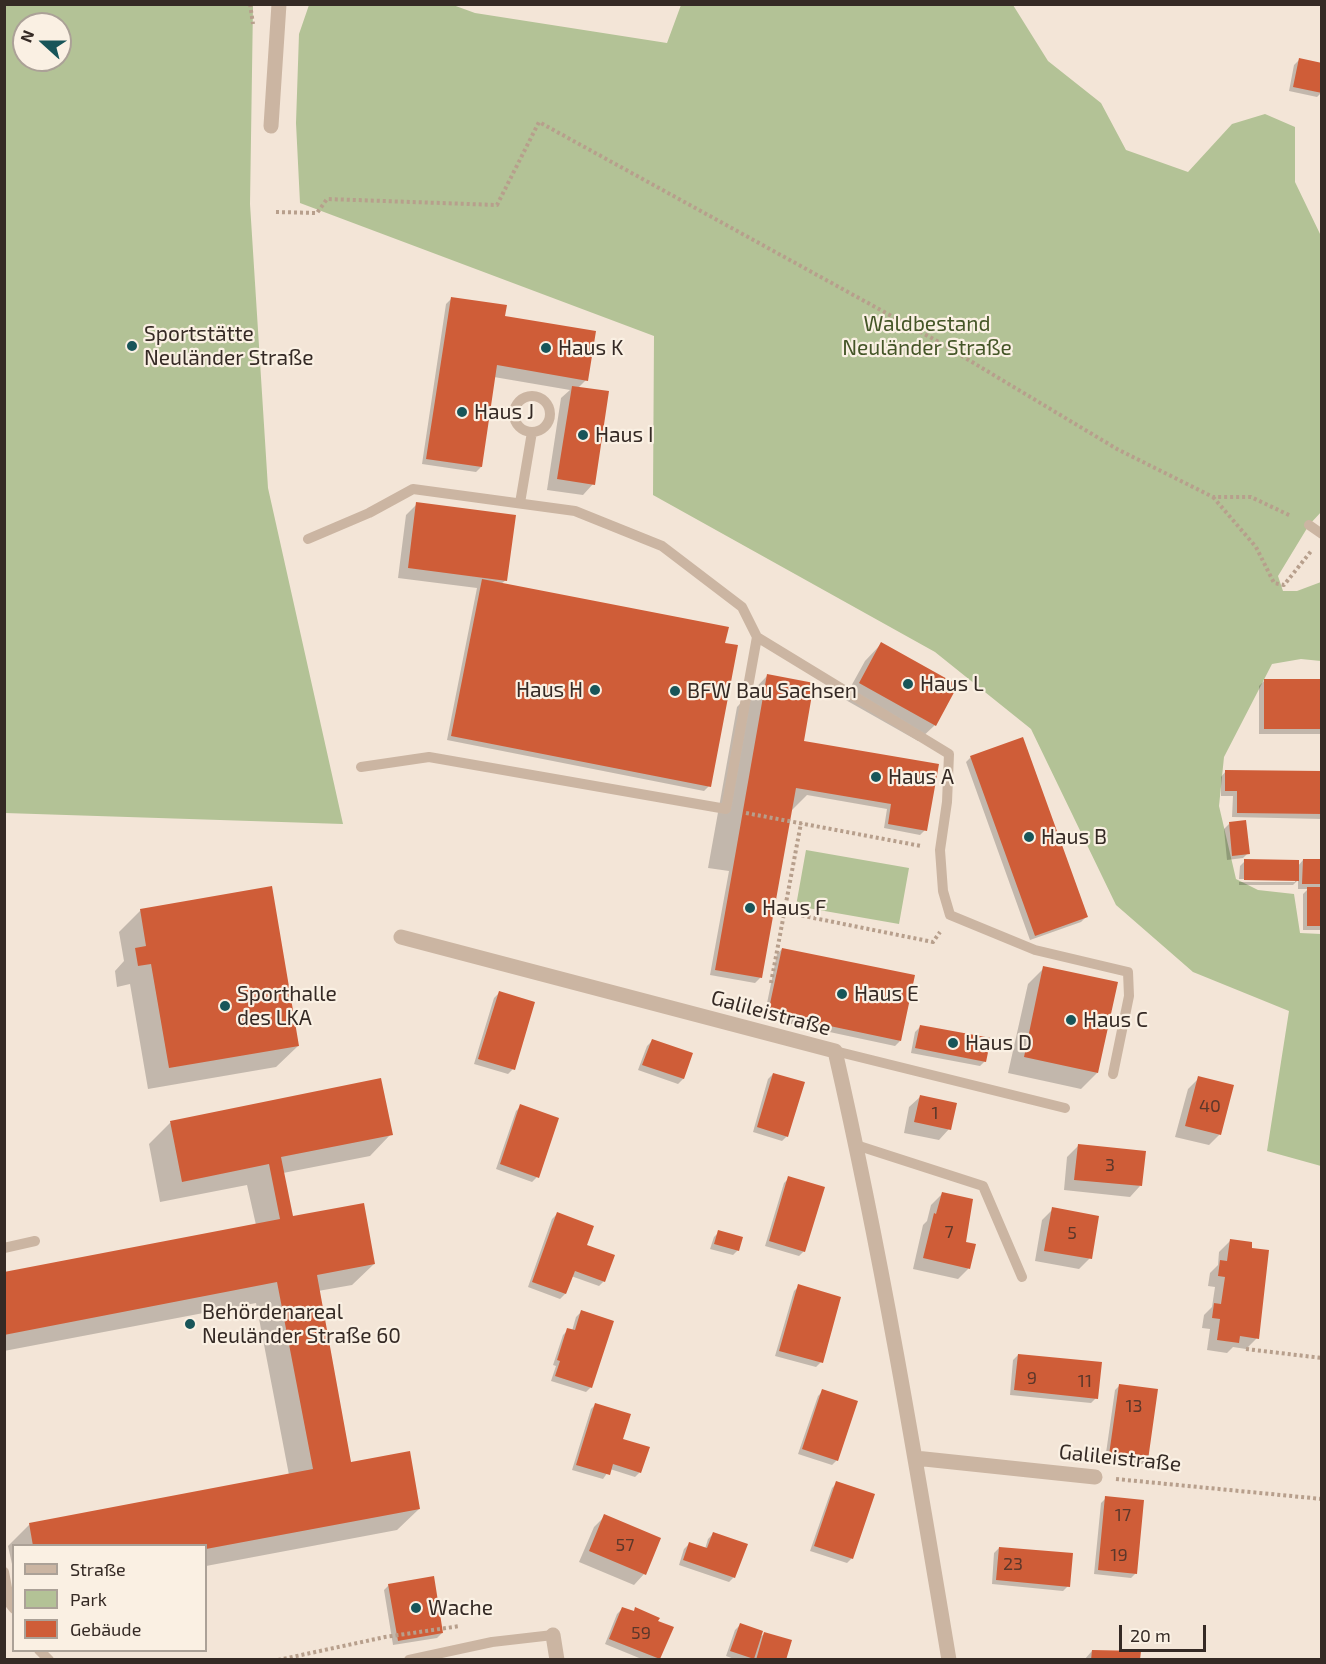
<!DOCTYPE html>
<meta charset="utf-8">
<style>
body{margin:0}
#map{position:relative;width:1326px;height:1664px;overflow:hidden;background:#f3e5d7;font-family:"Exo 2",sans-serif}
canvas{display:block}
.frame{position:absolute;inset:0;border:6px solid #352a25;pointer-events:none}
.legend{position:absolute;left:12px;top:1544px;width:195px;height:108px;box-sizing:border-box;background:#faf0e3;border:2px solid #aba197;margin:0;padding:8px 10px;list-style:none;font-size:18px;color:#352a25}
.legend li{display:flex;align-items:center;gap:12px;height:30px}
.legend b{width:30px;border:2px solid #aba197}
.north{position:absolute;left:12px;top:12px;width:60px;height:60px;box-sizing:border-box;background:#faf0e3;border:2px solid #aba197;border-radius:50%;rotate:291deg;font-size:16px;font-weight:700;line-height:24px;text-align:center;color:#352a25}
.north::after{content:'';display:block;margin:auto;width:21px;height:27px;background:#185559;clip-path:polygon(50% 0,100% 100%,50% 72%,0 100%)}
.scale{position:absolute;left:1119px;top:1625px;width:87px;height:27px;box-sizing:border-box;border:3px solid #352a25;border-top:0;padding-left:8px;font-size:18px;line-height:21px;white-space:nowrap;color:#352a25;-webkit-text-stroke:4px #faf0e3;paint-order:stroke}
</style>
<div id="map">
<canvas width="1326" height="1664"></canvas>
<div class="frame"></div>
<ul class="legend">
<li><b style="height:8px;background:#cbb5a2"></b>Straße</li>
<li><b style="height:16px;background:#b3c296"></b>Park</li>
<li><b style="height:16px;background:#cf5d38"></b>Gebäude</li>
</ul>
<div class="north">N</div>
<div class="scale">20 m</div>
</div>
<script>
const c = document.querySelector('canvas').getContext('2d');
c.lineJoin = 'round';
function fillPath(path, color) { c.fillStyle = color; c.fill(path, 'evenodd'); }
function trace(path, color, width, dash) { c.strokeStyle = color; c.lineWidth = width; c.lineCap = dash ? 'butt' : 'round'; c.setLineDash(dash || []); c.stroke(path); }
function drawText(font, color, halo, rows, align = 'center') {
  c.font = font + ' "Exo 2",sans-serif'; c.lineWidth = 4.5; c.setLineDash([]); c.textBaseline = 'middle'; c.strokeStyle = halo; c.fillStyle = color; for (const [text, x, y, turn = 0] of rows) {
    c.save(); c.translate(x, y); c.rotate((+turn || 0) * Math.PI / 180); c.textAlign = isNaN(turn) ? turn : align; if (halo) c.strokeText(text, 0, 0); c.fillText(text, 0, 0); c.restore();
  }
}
const green = new Path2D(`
 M 5,4 L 253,5 L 250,204 L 268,488 L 343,824 L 5,813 ZM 24,24 L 60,24 L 60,60 L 24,60 Z
 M 309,5 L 453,5 L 475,13 L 667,43 L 681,5 L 1013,5 L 1048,61 L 1101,103 L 1126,150 L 1188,172 L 1232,124 L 1265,114 L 1295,127 L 1295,182 L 1321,236 L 1322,511 L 1309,525 L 1278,576 L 1283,591 L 1297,591 L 1321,582 L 1321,661 L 1301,659 L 1272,664 L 1224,757 L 1219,806 L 1236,879 L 1258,890 L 1294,894 L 1300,933 L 1321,934 L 1321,1166 L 1267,1151 L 1289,1011 L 1193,972 L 1116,905 L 1031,729 L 935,652 L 653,495 L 654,336 L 300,203 L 296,123 L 299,34 Z
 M 806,850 L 909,868 L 899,924 L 796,906 Z`);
const shadow = new Path2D(`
 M 1299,60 L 1322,92 L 1317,97 L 1289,91 L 1294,65 Z
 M 451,299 L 503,320 L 586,380 L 578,388 L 593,484 L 583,495 L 547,490 L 561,398 L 570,390 L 494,377 L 481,467 L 476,472 L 422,464 L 446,304 Z
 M 417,504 L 506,580 L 501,584 L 724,644 L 709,786 L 704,791 L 447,740 L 477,588 L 398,578 L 406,515 Z
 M 881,644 L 935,725 L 918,741 L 844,699 L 865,661 Z
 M 767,676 L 802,742 L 937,766 L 925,830 L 920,835 L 884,828 L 887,809 L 807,795 L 790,812 L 760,978 L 755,983 L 710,975 L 729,871 L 708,868 L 737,707 Z
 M 1264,681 L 1322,681 L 1322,734 L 1259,734 L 1259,686 Z
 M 971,757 L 1086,917 L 1081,922 L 1030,940 L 966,762 Z
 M 1226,771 L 1322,773 L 1322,819 L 1232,817 L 1233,796 L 1221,796 L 1221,777 Z
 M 1229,824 L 1248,853 L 1243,858 L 1227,860 L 1224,829 Z
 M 1303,860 L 1322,861 L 1322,930 L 1303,930 L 1303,894 L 1308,889 L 1298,889 L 1298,880 L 1293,885 L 1239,885 L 1239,882 L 1295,882 L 1295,879 L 1239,879 L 1240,866 L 1245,861 L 1298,866 Z
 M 141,910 L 298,1046 L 276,1067 L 148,1089 L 130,984 L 117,987 L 115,971 L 124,961 L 119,932 Z
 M 782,949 L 900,1041 L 895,1046 L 764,1018 L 777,954 Z
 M 1044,968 L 1097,1073 L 1081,1089 L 1008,1073 L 1028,984 Z
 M 499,993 L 513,1069 L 508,1074 L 474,1064 L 494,998 Z
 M 920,1027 L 985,1061 L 980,1066 L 911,1053 L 915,1032 Z
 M 652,1041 L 691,1054 L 683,1079 L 678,1084 L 638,1070 L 647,1046 Z
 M 773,1074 L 787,1136 L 782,1141 L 753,1132 L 768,1079 Z
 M 1199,1078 L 1220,1134 L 1209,1145 L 1175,1137 L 1188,1089 Z
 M 920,1097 L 949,1129 L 939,1140 L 904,1133 L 909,1107 Z
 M 521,1106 L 537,1177 L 532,1182 L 496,1169 L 516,1111 Z
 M 170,1123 L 391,1134 L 370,1156 L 283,1173 L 292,1218 L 374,1264 L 352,1285 L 318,1291 L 350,1464 L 419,1509 L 397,1530 L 206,1566 L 206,1546 L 14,1546 L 14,1573 L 8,1546 L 30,1524 L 289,1475 L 256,1303 L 4,1351 L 4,1273 L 256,1225 L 247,1185 L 160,1202 L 149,1144 Z
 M 1078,1146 L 1140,1186 L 1130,1197 L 1064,1190 L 1067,1157 Z
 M 789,1178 L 804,1251 L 799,1256 L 765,1246 L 784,1183 Z
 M 942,1194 L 964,1243 L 968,1269 L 958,1279 L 913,1269 L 923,1225 L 927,1221 L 931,1205 Z
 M 1053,1209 L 1090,1258 L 1079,1269 L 1035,1261 L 1042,1220 Z
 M 557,1214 L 585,1246 L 604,1281 L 599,1286 L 571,1276 L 565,1294 L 560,1299 L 528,1287 L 552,1219 Z
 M 719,1232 L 738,1250 L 733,1255 L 710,1249 L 714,1237 Z
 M 1230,1241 L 1257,1338 L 1246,1349 L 1233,1347 L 1227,1353 L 1207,1350 L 1210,1329 L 1202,1328 L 1204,1315 L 1212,1307 L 1215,1287 L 1208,1286 L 1210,1273 L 1218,1265 L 1219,1252 Z
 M 799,1286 L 821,1362 L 816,1367 L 775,1356 L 794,1291 Z
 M 581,1312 L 591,1387 L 586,1392 L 551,1381 L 556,1366 L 553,1365 L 563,1335 L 568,1330 L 572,1331 L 576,1317 Z
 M 1018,1355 L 1096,1398 L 1091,1403 L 1010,1395 L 1013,1360 Z
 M 1120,1385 L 1147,1459 L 1142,1464 L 1105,1460 L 1115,1390 Z
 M 823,1391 L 837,1460 L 832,1465 L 798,1454 L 818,1396 Z
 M 596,1404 L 621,1440 L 640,1472 L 635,1477 L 610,1469 L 603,1479 L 572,1470 L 591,1409 Z
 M 837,1483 L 852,1558 L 847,1563 L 810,1551 L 832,1488 Z
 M 1106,1498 L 1136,1573 L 1131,1578 L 1094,1574 L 1101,1503 Z
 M 605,1516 L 644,1574 L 634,1585 L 579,1562 L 594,1527 Z
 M 713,1534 L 734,1577 L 729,1582 L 679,1565 L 684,1549 L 689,1544 L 705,1549 L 708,1539 Z
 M 999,1548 L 1068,1586 L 1063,1591 L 992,1584 L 994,1553 Z
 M 389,1585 L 442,1633 L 437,1638 L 393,1645 L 384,1590 Z
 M 622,1609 L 632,1613 L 636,1609 L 657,1622 L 658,1660 L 644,1660 L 605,1644 L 617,1614 Z
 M 740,1625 L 759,1638 L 764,1634 L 784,1660 L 737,1660 L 726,1656 L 735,1630 Z
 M 1092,1651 L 1139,1660 L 1084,1660 Z`);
const building = new Path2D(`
 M 1299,58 L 1322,63 L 1322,93 L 1293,87 Z
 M 451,297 L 507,305 L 505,316 L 596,331 L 588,381 L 497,365 L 482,467 L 426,459 Z
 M 572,386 L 609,391 L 595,485 L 557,479 Z
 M 416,502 L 516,515 L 507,581 L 408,568 Z
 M 482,579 L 729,627 L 725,643 L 738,645 L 711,787 L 451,736 Z
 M 881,642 L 958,685 L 936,726 L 859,683 Z
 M 767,674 L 814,683 L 804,741 L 939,764 L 927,831 L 888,824 L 891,804 L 796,788 L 762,978 L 715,970 Z
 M 1264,679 L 1322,679 L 1322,729 L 1264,729 Z
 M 1023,737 L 1088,917 L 1035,936 L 970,756 Z
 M 1225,770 L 1322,771 L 1322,814 L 1237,813 L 1237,791 L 1225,791 Z
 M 1246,820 L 1250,854 L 1232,856 L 1229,822 Z
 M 1244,859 L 1299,860 L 1299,881 L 1244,880 Z
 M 1303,859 L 1322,859 L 1322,884 L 1302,884 Z
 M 272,886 L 299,1046 L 169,1068 L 151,964 L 138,966 L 135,948 L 146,946 L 140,909 Z
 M 1307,887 L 1322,887 L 1322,926 L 1307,926 Z
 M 782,948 L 915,975 L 901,1041 L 768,1013 Z
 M 1043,966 L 1118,982 L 1098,1073 L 1024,1057 Z
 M 499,991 L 535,1002 L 515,1070 L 478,1059 Z
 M 920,1025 L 991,1038 L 986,1062 L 915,1048 Z
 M 652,1039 L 693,1053 L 684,1079 L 642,1065 Z
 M 773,1073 L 805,1082 L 788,1137 L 757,1127 Z
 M 1198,1076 L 1234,1085 L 1221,1135 L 1185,1126 Z
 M 381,1078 L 393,1135 L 281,1157 L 293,1216 L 364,1203 L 375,1264 L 317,1275 L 351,1462 L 410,1451 L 420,1509 L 206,1549 L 206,1546 L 33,1546 L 29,1523 L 313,1469 L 277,1282 L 4,1335 L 4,1272 L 280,1219 L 269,1164 L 182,1182 L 170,1121 Z
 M 920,1095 L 957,1103 L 951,1130 L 914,1122 Z
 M 520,1104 L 559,1118 L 539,1178 L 500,1164 Z
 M 1078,1144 L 1146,1151 L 1142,1186 L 1074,1180 Z
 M 788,1176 L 825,1187 L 805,1252 L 769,1241 Z
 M 942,1192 L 973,1199 L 966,1242 L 976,1244 L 970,1269 L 923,1258 L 934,1213 L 936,1214 Z
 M 1052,1207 L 1099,1216 L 1092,1259 L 1044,1251 Z
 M 557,1212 L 594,1226 L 587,1245 L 615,1255 L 605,1282 L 575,1271 L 566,1294 L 532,1282 Z
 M 718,1230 L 743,1237 L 739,1251 L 714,1244 Z
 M 1230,1239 L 1252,1242 L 1252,1248 L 1269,1250 L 1259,1339 L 1240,1336 L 1239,1343 L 1217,1340 L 1220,1319 L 1212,1318 L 1214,1303 L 1221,1304 L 1225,1277 L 1218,1276 L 1220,1260 L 1227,1261 Z
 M 798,1284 L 841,1297 L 823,1363 L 779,1351 Z
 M 581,1310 L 614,1321 L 592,1388 L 555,1376 L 560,1361 L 557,1360 L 567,1328 L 575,1330 Z
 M 1018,1354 L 1102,1362 L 1098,1399 L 1014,1390 Z
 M 1119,1384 L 1158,1389 L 1148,1460 L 1109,1455 Z
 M 822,1389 L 858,1401 L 838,1461 L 802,1449 Z
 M 595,1403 L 631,1414 L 623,1439 L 650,1447 L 641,1473 L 613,1464 L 610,1475 L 576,1465 Z
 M 836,1481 L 875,1494 L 853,1559 L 814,1546 Z
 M 1105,1496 L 1144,1500 L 1137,1574 L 1098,1570 Z
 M 604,1514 L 661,1538 L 646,1575 L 589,1551 Z
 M 713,1532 L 748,1544 L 735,1578 L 683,1560 L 689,1542 L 707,1548 Z
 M 999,1547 L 1073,1553 L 1070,1587 L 996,1580 Z
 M 434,1576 L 443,1633 L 398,1641 L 388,1584 Z
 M 622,1607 L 634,1611 L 635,1607 L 660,1618 L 658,1621 L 674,1627 L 660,1659 L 609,1639 Z
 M 740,1623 L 763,1631 L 754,1659 L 730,1651 Z
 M 764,1632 L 792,1640 L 786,1660 L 756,1660 Z
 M 1092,1650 L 1141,1651 L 1140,1660 L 1091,1660 Z`);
const path = new Path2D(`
 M 250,4 L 253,24
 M 276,212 L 317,213 L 327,199 L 497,205 L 539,122 L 937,341 L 1117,449 L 1213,497 L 1251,497 L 1291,516
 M 1213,497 L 1256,547 L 1274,583 L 1284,585 L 1312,550
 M 746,813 L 921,846
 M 784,912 L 933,942 L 940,932
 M 771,983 L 801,823
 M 1246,1349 L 1322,1358
 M 1116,1479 L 1322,1499
 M 278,1660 L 385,1637 L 460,1626`);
const lane = new Path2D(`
 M514 414a18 18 0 1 1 36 0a18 18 0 1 1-36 0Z
 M 520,503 L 532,432
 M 1309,525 L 1322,534
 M 308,539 L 369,513 L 413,489 L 575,511 L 662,546 L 742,607 L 757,637 L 726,809 L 429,757 L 361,767
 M 757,637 L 949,754 L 947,802 L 940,850 L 943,891 L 950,915 L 1035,950 L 1128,972 L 1129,996 L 1113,1074
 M 835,1051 L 1065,1108
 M 856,1145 L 983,1186 L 1022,1277
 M 4,1248 L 35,1241
 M 4,1572 L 10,1604 L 14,1609
 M 39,1650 L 49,1660
 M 409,1660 L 492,1642 L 553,1635`);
const street = new Path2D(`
 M 271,126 L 279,4
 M 401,937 L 835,1051 C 881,1252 915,1456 949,1660
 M 915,1458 L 1095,1477
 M 553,1635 L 557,1660`);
const markers = [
 [132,346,6,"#185559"],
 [546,348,6,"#185559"],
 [462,412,6,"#185559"],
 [583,435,6,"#185559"],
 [908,684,6,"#185559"],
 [595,690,6,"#185559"],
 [675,691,6,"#185559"],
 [876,777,6,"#185559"],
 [1029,837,6,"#185559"],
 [750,908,6,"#185559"],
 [842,994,6,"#185559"],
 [225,1006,6,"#185559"],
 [1071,1020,6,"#185559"],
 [953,1043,6,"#185559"],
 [190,1324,6,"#185559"],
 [416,1608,6,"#185559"]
];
const numberNames = [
 ["40",1210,1106],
 ["1",935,1113],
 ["3",1110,1165],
 ["7",949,1232],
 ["5",1072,1233],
 ["9",1032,1378],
 ["11",1085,1381],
 ["13",1134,1406],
 ["17",1123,1515],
 ["57",625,1545],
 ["19",1119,1555],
 ["23",1013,1564],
 ["59",641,1633]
];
const parkNames = [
 ["Waldbestand",927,324],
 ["Neuländer Straße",927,348]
];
const poiNames = [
 ["Sportstätte",144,334],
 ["Neuländer Straße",144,358],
 ["Haus K",558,348],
 ["Haus J",474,412],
 ["Haus I",595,435],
 ["Haus L",920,684],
 ["Haus H",583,690,"right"],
 ["BFW Bau Sachsen",687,691],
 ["Haus A",888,777],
 ["Haus B",1041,837],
 ["Haus F",762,908],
 ["Sporthalle",237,994],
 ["des LKA",237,1018],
 ["Haus E",854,994],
 ["Haus C",1083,1020],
 ["Haus D",965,1043],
 ["Behördenareal",202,1312],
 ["Neuländer Straße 60",202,1336],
 ["Wache",428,1608]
];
const streetNames = [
 ["Galileistraße",771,1013,15],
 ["Galileistraße",1120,1458,6]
];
fillPath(green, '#b3c296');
fillPath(shadow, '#0003');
fillPath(building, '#cf5d38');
trace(path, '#b79f8c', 4, [3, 3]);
trace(lane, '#cbb5a2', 10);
trace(street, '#cbb5a2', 15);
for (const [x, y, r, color] of markers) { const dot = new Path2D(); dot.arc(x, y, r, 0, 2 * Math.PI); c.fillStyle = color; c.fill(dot); trace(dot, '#faf0e3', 2); }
drawText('18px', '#5c372a', null, numberNames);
drawText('21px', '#445527', '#faf0e3', parkNames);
drawText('21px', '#352a25', '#faf0e3', poiNames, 'left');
drawText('21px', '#352a25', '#faf0e3', streetNames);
</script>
